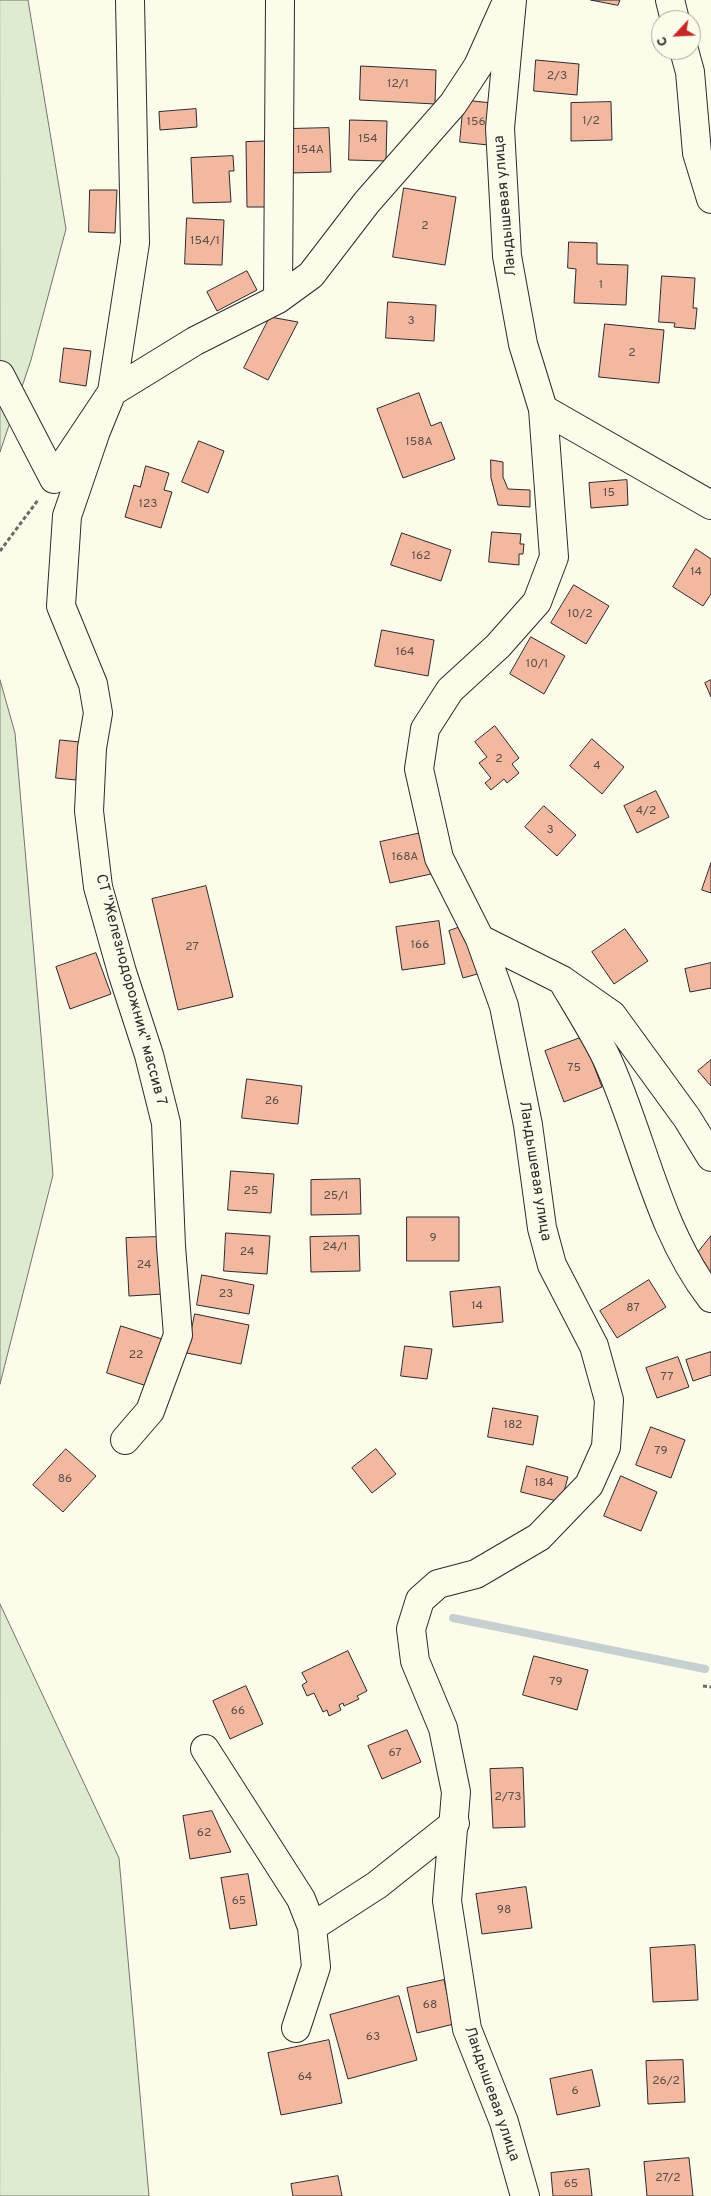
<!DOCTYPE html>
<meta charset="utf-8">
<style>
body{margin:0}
#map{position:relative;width:711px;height:2196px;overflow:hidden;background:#fdfbea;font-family:Overpass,sans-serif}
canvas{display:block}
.north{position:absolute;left:651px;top:10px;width:50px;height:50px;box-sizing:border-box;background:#fdfbea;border:1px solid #a9a89e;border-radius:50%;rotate:245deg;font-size:14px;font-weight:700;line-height:20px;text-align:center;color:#2b2b2b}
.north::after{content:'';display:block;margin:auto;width:18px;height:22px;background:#c62828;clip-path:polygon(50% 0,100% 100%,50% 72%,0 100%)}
</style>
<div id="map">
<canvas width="711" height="2196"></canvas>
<div class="north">С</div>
</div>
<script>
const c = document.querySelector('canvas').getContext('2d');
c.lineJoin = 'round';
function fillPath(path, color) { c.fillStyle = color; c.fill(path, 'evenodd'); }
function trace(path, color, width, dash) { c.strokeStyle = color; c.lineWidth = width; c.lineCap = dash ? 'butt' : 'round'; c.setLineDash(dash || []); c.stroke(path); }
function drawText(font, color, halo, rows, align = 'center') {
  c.font = font + ' Overpass,sans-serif'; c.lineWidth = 4; c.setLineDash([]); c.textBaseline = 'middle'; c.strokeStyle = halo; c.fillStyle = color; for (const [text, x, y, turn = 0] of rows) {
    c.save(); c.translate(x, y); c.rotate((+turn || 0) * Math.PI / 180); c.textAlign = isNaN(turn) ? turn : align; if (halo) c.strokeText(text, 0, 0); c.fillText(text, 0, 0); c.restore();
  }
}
const green = new Path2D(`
 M 0,0 L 28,0 L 66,229 L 31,360 L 0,452 Z
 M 0,680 L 15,733 L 53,1175 L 0,1384 Z
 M 0,1604 L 119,1858 L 149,2196 L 0,2196 Z`);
const stream = new Path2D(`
 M 453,1618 L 705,1669`);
const building = new Path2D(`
 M 591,0 L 620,0 L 618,5 Z
 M 536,60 L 579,64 L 577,95 L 534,91 Z
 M 361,66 L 436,70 L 435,104 L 360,100 Z
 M 464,100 L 492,103 L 488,145 L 460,142 Z
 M 611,102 L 612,140 L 571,141 L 571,103 Z
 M 196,109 L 197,127 L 160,130 L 159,112 Z
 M 350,120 L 387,121 L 386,161 L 349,160 Z
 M 329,128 L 331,172 L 290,173 L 288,129 Z
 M 278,141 L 279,207 L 247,207 L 246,142 Z
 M 233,156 L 234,171 L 229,171 L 231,202 L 193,203 L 191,158 Z
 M 404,188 L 456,197 L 445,265 L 393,257 Z
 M 90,190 L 117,190 L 115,233 L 89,232 Z
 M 187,218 L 224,220 L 222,265 L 185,264 Z
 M 569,242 L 597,243 L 597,264 L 628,265 L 626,305 L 574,303 L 576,269 L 568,268 Z
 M 247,271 L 257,290 L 217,311 L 207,292 Z
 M 662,276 L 695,278 L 693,308 L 697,308 L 695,329 L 674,327 L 675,323 L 659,322 Z
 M 388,302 L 436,305 L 434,341 L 386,338 Z
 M 270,317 L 298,322 L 268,380 L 244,368 Z
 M 605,324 L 664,330 L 659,383 L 599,377 Z
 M 64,348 L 91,351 L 86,386 L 60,382 Z
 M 419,393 L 431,426 L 441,422 L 455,459 L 403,478 L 377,409 Z
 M 199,441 L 224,451 L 208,493 L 182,482 Z
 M 491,460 L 503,462 L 503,477 L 508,489 L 530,490 L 530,507 L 498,505 L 491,478 Z
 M 146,466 L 169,473 L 164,490 L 172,492 L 161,528 L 125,517 L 134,485 L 140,487 Z
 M 627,480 L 628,505 L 591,508 L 589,483 Z
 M 492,532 L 521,534 L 520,544 L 524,544 L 523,554 L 519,554 L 519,565 L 489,562 Z
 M 402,533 L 451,550 L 441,581 L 391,565 Z
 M 696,549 L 711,559 L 711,594 L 703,606 L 673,587 Z
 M 574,585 L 609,606 L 586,644 L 551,623 Z
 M 382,630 L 434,640 L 428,676 L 375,666 Z
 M 531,637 L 565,656 L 544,694 L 510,674 Z
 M 711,680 L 711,697 L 705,683 Z
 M 495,726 L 519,758 L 512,764 L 519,773 L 507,783 L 504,779 L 491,790 L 485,783 L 491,778 L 479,763 L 487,757 L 475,742 Z
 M 592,739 L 624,767 L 602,794 L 570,766 Z
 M 60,740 L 80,742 L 76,780 L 56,778 Z
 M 656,791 L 669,817 L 637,833 L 624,806 Z
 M 544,806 L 576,835 L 557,856 L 525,827 Z
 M 421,833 L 431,874 L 390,883 L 380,842 Z
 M 711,863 L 711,893 L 702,890 Z
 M 206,886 L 233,997 L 178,1010 L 152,899 Z
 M 439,921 L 445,964 L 402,970 L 396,927 Z
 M 466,925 L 481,973 L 463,978 L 449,931 Z
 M 625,929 L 648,961 L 614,984 L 592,952 Z
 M 96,953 L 111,994 L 70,1009 L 56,967 Z
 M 711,963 L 711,988 L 690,992 L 685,969 Z
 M 583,1037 L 602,1087 L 564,1102 L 545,1051 Z
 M 711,1060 L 711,1086 L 698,1071 Z
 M 247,1079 L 302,1086 L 298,1124 L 242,1118 Z
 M 231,1171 L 274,1174 L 271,1213 L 228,1210 Z
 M 360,1179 L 361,1214 L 311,1215 L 311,1180 Z
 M 407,1217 L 459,1217 L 459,1261 L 407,1261 Z
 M 226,1233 L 270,1236 L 267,1274 L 224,1271 Z
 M 359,1236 L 360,1271 L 311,1272 L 310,1237 Z
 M 711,1236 L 711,1274 L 692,1260 Z
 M 159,1237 L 163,1294 L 129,1296 L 126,1238 Z
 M 202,1275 L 254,1285 L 249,1314 L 197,1305 Z
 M 649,1280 L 666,1307 L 617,1338 L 600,1311 Z
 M 500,1287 L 503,1322 L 453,1327 L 450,1292 Z
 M 195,1314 L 249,1325 L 241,1364 L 187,1353 Z
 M 121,1326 L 165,1340 L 150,1387 L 107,1373 Z
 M 405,1346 L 432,1349 L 427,1379 L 401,1376 Z
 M 711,1352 L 711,1375 L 693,1381 L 686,1360 Z
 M 678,1357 L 689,1387 L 657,1398 L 646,1368 Z
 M 493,1408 L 538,1416 L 533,1445 L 488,1437 Z
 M 651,1427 L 685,1440 L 671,1478 L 636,1465 Z
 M 66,1449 L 96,1476 L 63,1512 L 33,1485 Z
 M 376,1449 L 396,1474 L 372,1493 L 352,1468 Z
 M 527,1466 L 568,1477 L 561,1502 L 521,1492 Z
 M 621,1476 L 657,1492 L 641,1531 L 604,1516 Z
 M 348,1651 L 367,1691 L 357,1696 L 359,1699 L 344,1706 L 343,1703 L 339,1705 L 341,1710 L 329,1716 L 327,1710 L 323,1712 L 314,1693 L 307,1696 L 302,1685 L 307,1682 L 302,1673 Z
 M 534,1656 L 588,1670 L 577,1710 L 523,1695 Z
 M 246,1686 L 263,1724 L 230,1739 L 213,1701 Z
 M 407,1730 L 421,1762 L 382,1779 L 368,1746 Z
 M 523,1768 L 525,1827 L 493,1828 L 490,1769 Z
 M 212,1811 L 231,1852 L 190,1859 L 183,1816 Z
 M 248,1874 L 257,1925 L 230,1929 L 221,1878 Z
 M 526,1887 L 532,1928 L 482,1934 L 476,1894 Z
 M 695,1945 L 698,2000 L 653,2002 L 650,1948 Z
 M 444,1980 L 454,2024 L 417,2033 L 407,1988 Z
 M 399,1996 L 417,2060 L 348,2079 L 330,2015 Z
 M 329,2040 L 342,2103 L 281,2115 L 268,2053 Z
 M 683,2060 L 685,2102 L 648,2104 L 646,2061 Z
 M 592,2070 L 600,2106 L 557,2115 L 550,2079 Z
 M 689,2158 L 693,2196 L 647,2196 L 644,2162 Z
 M 589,2169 L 592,2196 L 553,2196 L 551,2173 Z
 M 338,2176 L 342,2196 L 293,2196 L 291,2184 Z`);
const path = new Path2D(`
 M 0,551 L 38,500
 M 703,1686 L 711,1687`);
const minor = new Path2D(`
 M 512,0 L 500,128 L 507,256 L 523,344 L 543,409 L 554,557 L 537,602 L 498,646 L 450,690 L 425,729 L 419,769 L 439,858 L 480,939 L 504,1006 L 528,1125 L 542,1228 L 552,1265 L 594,1346 L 609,1400 L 606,1447 L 589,1485 L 539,1537 L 476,1574 L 438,1584 L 420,1600 L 411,1629 L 415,1661 L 443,1728 L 456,1792 L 447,1901 L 467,2029 L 504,2122 L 525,2196
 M 670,0 L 675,20
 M 684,50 L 690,72 L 697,153 L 711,199
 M 278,299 L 280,0
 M 0,375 L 54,479 L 112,392 L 135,243 L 130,0
 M 543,409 L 711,505
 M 480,939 L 562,980 L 612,1015 L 687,1118 L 711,1157
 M 562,980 C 577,1006 594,1032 607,1059 C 643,1138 657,1228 711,1298
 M 125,1440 L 150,1411 L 178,1335 L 171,1246 L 166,1123 L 149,1055 L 122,972 L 98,887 L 89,811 L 92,748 L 98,713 L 93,684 L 61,606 L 67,516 L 96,431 L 112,392 L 195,341 L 278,299 L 311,275 L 367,202 L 453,104 L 478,66 L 504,8
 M 205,1749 L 301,1899 L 312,1927 L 316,1967 L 296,2028
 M 312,1927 L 377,1885 L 455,1823`);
const numberNames = [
 ["2/3",557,77],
 ["12/1",398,85],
 ["1/2",591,122],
 ["156",476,123],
 ["154",368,140],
 ["154А",310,151],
 ["2",425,227],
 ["154/1",205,242],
 ["1",601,286],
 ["3",411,322],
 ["2",632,354],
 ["158А",419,443],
 ["15",609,494],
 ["123",148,505],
 ["162",421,557],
 ["14",696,573],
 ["10/2",580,615],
 ["164",405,653],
 ["10/1",537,665],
 ["2",499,760],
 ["4",597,767],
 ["4/2",646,812],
 ["3",550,831],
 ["168А",405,858],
 ["166",420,946],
 ["27",192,948],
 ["75",574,1069],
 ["26",272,1102],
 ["25",251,1192],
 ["25/1",336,1197],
 ["9",433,1239],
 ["24/1",335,1248],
 ["24",247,1253],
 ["24",144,1266],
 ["23",226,1295],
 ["14",477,1307],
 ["87",633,1309],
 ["22",136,1356],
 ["77",667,1378],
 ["182",513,1426],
 ["79",661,1452],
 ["86",65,1480],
 ["184",544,1484],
 ["79",556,1683],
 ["66",238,1712],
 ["67",395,1754],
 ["2/73",508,1798],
 ["62",204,1834],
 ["65",239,1902],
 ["98",504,1911],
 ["68",430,2006],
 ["63",373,2038],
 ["64",305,2078],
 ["26/2",666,2082],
 ["6",575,2092],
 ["27/2",668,2179],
 ["65",571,2185]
];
const streetNames = [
 ["Ландышевая улица",506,206,-95],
 ["СТ \"Железнодорожник\" массив 7",130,990,75],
 ["Ландышевая улица",534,1171,81],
 ["Ландышевая улица",491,2094,71]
];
fillPath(green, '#deebd1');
trace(green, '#74746e', 1);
trace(stream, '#c7d0d0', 8);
fillPath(building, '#f2b8a0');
trace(building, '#2b2b2b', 1);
trace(minor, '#2b2b2b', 30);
trace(path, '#6a6964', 3, [4, 2.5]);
trace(minor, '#fdfbea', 28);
drawText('12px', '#5d4e48', null, numberNames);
drawText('15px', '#2b2b2b', '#fdfbea', streetNames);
</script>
